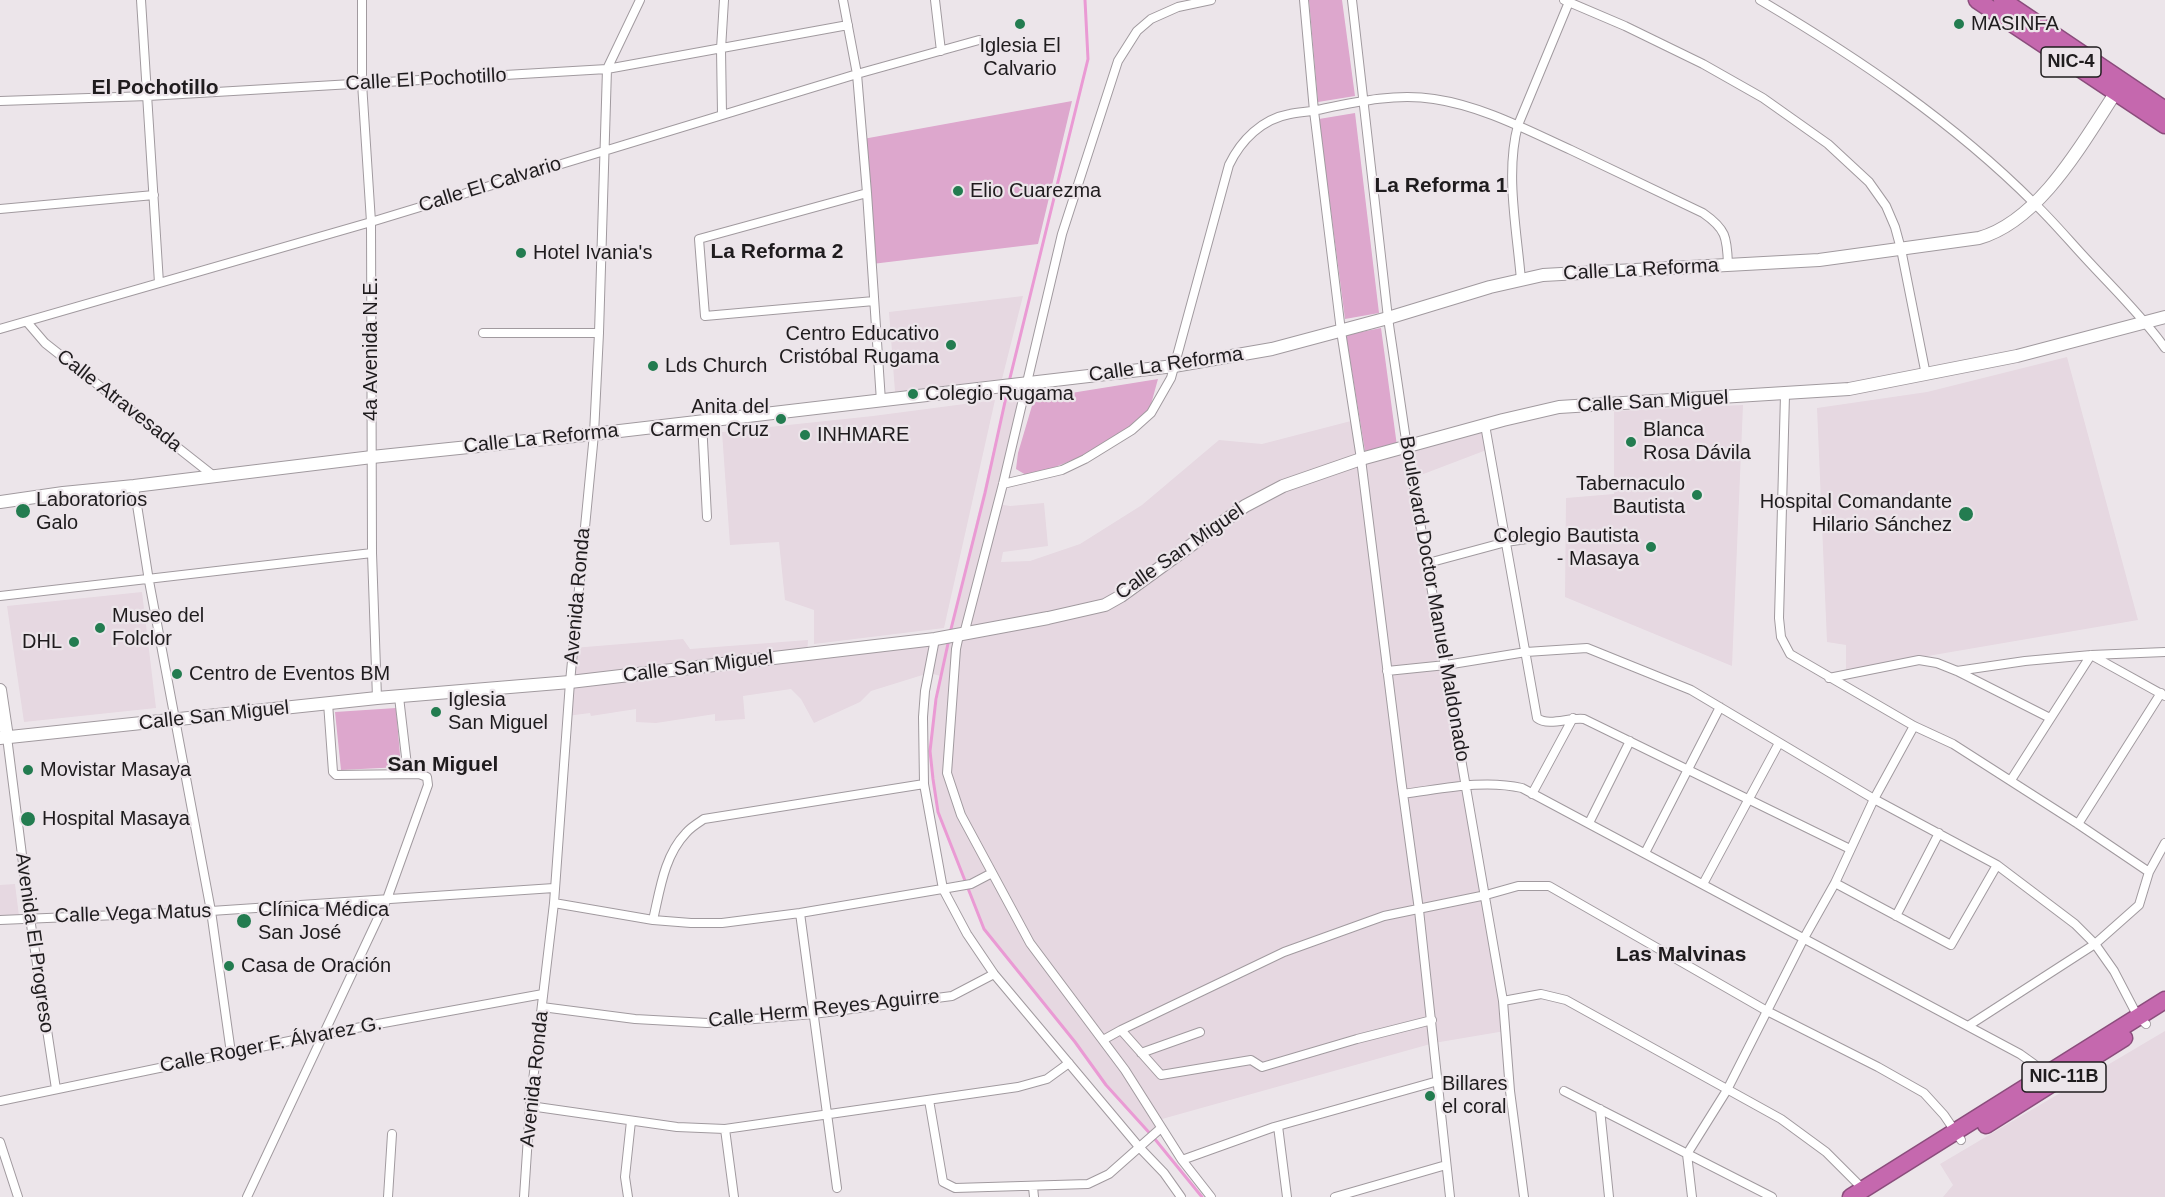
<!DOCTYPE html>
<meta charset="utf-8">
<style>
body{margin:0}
canvas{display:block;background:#ece5ea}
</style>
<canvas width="2165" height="1197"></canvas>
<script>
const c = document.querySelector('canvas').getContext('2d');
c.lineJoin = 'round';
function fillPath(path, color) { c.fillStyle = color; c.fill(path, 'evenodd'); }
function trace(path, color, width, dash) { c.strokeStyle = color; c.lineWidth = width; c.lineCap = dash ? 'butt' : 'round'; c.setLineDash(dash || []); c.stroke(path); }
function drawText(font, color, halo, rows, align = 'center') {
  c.font = font + ' Arial,sans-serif'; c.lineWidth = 4.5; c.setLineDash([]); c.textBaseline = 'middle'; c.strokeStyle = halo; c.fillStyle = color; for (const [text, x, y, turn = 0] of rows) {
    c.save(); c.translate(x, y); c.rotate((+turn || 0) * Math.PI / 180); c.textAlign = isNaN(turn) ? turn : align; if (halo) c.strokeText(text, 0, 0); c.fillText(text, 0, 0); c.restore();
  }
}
const built = new Path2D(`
 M 1023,296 L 1002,379 L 895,392 L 889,312 Z
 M 2067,357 L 2138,620 L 1846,670 L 1846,645 L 1827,642 L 1817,408 L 1927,392 Z
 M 1023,399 L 997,504 L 1010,506 L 1044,503 L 1048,546 L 1003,552 L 1001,562 L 1030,561 L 1080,544 L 1142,505 L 1219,440 L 1262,444 L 1351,421 L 1361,458 L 1485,425 L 1489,449 L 1413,478 L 1505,1031 L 1434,1043 L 1162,1119 L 1161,1128 L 1152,1136 L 1106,1085 L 1075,1042 L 984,929 L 950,846 L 938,812 L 935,795 L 930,751 L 941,676 L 929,673 L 871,691 L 860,702 L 814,723 L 801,699 L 791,689 L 743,696 L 745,719 L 715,721 L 715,714 L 656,723 L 636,722 L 636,709 L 591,716 L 590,713 L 567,716 L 573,648 L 683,639 L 690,649 L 808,640 L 807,653 L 949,636 L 1005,401 Z
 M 995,400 L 944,628 L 814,644 L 814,610 L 785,600 L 779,542 L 730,545 L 722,432 L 873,416 Z
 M 1743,405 L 1732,666 L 1565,597 L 1566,498 L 1614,494 L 1614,411 Z
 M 142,592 L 156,708 L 24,722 L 7,606 Z
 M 15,884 L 19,916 L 0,917 L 0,885 Z
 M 2165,1031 L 2165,1197 L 1943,1197 L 1953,1185 L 1940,1164 Z`);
const green = new Path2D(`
 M 1309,0 L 1342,0 L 1355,96 L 1318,102 Z
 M 1072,101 L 1038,244 L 872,264 L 863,139 Z
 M 1355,113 L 1379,313 L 1345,319 L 1319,119 Z
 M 1381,328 L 1397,446 L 1365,451 L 1346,335 Z
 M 1158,379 L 1150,408 L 1124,431 L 1083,456 L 1042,472 L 1026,475 L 1016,469 L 1018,453 L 1034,399 Z
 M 396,708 L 401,767 L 341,770 L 335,712 Z`);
const stream = new Path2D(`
 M 1009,382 L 1088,59 L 1085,0
 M 950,633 L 985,493 L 1008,388
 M 949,639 L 936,699 L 930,751 L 933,779 L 938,812 L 984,929 L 1075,1042 L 1106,1085 L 1154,1138 L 1202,1197`);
const street = new Path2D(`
 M 141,0 L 159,283
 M 362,0 L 362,83 L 371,222 L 372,553 L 377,698
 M 843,0 L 857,74 L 867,193 L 881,401
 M 935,0 L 941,51
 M 1304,0 L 1314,111 L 1341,331 L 1361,459 L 1401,779 L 1419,910 L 1450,1197
 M 1352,0 L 1388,318 L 1407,447 L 1503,1001 L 1510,1091 L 1524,1197
 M 1564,0 L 1625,26 L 1703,64 L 1763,98 L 1828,144 L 1869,182 L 1886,206 L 1895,227 L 1901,249 L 1926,375
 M 1760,0 C 1858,58 1953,122 2034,203 C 2054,222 2071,243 2090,263 C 2115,290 2143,317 2165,348
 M 0,101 L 148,96 L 607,69 L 848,25
 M 722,114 L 721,49 L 724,0
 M 867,193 L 699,239 L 705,316 L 874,301
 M 0,209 L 154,195
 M 1521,280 C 1517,231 1505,173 1518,125 L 1569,2
 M 27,322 L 45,343 L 215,477
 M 0,329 L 371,222 L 857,74 L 979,40
 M 483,333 L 599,333
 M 1785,395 L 1779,618 L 1781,637 L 1790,654 L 1914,726 L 1953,744 L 2078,824 L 2149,872
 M 702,422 L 707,517
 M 1485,425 L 1537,718 C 1549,727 1569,717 1584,719 L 1850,849
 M 1003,484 L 1062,470 L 1085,459 L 1132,430 L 1151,413 L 1171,378 L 1229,165 C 1241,140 1262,119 1290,114 C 1299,112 1308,112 1317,110 C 1356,102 1395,93 1434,99 C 1482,106 1527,130 1571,150 C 1615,171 1659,192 1703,213 C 1726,229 1727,237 1728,264
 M 134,486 L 149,581 L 211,911 L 231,1053
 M 1428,563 L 1506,542 L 1547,536
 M 0,596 L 372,553
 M 964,634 L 1003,484 L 1062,234 L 1118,61 L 1137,31 L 1151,19 L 1178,7 L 1211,0
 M 959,635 L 956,649 L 947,773 L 961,815 L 1030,943 L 1125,1070 L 1182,1160 L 1211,1197
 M 935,639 L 925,691 L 923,717 L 924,784 L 943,889 L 967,934 L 994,974 L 1140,1148 L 1164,1173 L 1181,1197
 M 1387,671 L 1446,665 L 1526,652 L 1587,648 L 1691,690 L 1874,799 L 1997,865 L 2075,924 L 2095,944 L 2114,971 L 2138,1017 L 2146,1024
 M 1957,671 L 2050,718
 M 1829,678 L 1919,660 L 1937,663 L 1957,671 L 2025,661 L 2091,655 L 2165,652
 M 399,697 L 408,774
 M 7,737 L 30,918 L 56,1089
 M 2011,780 L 2091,655 L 2165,696
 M 1403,794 C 1442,789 1483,779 1522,788 L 2020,1054 L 2034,1064 L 2041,1076
 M 1532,794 L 1573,718
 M 1589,823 L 1630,741
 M 2078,824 L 2161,693
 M 1645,853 L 1720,707
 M 1835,883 L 1951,945 L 1997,865
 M 1703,884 L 1779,743
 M 554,903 L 653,920 L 691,923 L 722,923 L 800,913 L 948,888 L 971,884 L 992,873
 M 800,913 L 837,1188
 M 1896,916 L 1939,833
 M 0,920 L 211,911 L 554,888
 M 653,920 C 660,890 664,856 686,833 C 691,827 698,823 704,819 L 924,784
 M 1503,1001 L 1541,994 L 1566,1000 L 1781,1119 L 1826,1152 L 1863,1189
 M 542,1007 L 635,1019 L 707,1023 L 813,1014 L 952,996 L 994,974
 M 1968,1026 L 2095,944 L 2139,905 L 2149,872 L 2165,843
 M 1121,1030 L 1284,952 L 1384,916 L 1486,895 L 1518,886 L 1549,886 L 1767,1011 L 1878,1067 L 1924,1093 L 1944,1115 L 1961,1140
 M 1103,1040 L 1121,1030 L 1161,1075 L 1251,1060 L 1262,1067 L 1357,1039 L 1432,1020
 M 1141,1053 L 1200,1032
 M 1564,1091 L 1772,1197
 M 929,1100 L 943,1182 L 955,1188 L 1088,1184 L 1109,1174 L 1161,1128
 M 0,1101 L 323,1034 L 543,994
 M 530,1106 L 677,1127 L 725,1129 L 1018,1087 L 1047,1079 L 1069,1063
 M 1600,1109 L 1609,1197
 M 1278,1126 L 1287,1197
 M 725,1129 L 734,1197
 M 0,1142 L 18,1197
 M 1182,1160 L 1274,1127 L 1438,1081
 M 1033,1187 L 1034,1197
 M 247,1197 L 387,899 L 428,785 L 427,777 L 419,774 L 336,775 L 333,772 L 328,703
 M 388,1197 L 392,1134
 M 524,1197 L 530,1106 L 554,903 L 570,682 L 594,434 L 599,333 L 607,69 L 640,0
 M 628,1197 L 625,1177 L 631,1121
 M 1335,1197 L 1446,1165
 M 1692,1197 L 1687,1154 L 1727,1090 L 1804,938 L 1835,883 L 1874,799 L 1914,726`);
const secondary = new Path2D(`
 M 0,502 L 63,493 L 134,486 L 372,457 L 594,434 L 1174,366 L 1272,349 L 1388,318 L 1490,287 L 1543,275 L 1819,260 L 1979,238 C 2040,221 2083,142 2116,92
 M 0,690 L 7,737
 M 0,738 L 377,698 L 570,682 L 935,639 L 1048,618 L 1105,605 L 1121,596 L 1245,506 L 1283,486 L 1361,459 L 1503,420 L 1559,407 L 1849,389 L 2017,356 L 2165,317`);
const highway = new Path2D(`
 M 1977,0 L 2165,125
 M 2002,0 L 2165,110
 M 1986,1125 L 2124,1038
 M 1851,1197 L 2165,1000`);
const markers = [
 [1020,24,6,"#237c50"],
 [1959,24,6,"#237c50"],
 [958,191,6,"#237c50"],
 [521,253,6,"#237c50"],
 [951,345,6,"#237c50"],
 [653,366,6,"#237c50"],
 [913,394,6,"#237c50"],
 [781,419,6,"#237c50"],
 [805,435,6,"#237c50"],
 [1631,442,6,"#237c50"],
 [1697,495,6,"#237c50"],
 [23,511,8,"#237c50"],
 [1966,514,8,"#237c50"],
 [1651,547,6,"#237c50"],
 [100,628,6,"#237c50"],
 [74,642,6,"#237c50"],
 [177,674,6,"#237c50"],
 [436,712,6,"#237c50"],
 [28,770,6,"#237c50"],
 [28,819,8,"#237c50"],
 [244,921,8,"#237c50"],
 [229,966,6,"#237c50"],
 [1430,1096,6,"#237c50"]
];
const shields = [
 [2071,62,60],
 [2064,1077,84]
];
const shieldNames = [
 ["NIC-4",2071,62],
 ["NIC-11B",2064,1077]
];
const poiNames = [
 ["MASINFA",1971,24],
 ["Iglesia El",1020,46,"center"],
 ["Calvario",1020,69,"center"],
 ["Elio Cuarezma",970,191],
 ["Hotel Ivania's",533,253],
 ["Centro Educativo",939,334,"right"],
 ["Cristóbal Rugama",939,357,"right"],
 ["Lds Church",665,366],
 ["Colegio Rugama",925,394],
 ["Anita del",769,407,"right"],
 ["Carmen Cruz",769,430,"right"],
 ["Blanca",1643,430],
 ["Rosa Dávila",1643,453],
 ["INHMARE",817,435],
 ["Tabernaculo",1685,484,"right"],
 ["Bautista",1685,507,"right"],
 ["Laboratorios",36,500],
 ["Galo",36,523],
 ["Hospital Comandante",1952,502,"right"],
 ["Hilario Sánchez",1952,525,"right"],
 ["Colegio Bautista",1639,536,"right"],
 ["- Masaya",1639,559,"right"],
 ["Museo del",112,616],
 ["Folclor",112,639],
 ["DHL",62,642,"right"],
 ["Centro de Eventos BM",189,674],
 ["Iglesia",448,700],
 ["San Miguel",448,723],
 ["Movistar Masaya",40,770],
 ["Hospital Masaya",42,819],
 ["Clínica Médica",258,910],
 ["San José",258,933],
 ["Casa de Oración",241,966],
 ["Billares",1442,1084],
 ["el coral",1442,1107]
];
const streetNames = [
 ["Calle El Pochotillo",426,80,-3],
 ["Calle El Calvario",490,185,-17],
 ["Calle La Reforma",1641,270,-3],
 ["4a Avenida N.E.",371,349,-90],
 ["Calle La Reforma",1166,365,-8],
 ["Calle Atravesada",119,401,38],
 ["Calle San Miguel",1653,402,-3],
 ["Calle La Reforma",541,439,-6],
 ["Calle San Miguel",1180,552,-35],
 ["Avenida Ronda",578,596,-85],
 ["Boulevard Doctor Manuel Maldonado",1434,599,80],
 ["Calle San Miguel",698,667,-7],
 ["Calle San Miguel",214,716,-6],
 ["Calle Vega Matus",133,914,-2],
 ["Avenida El Progreso",34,943,82],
 ["Calle Herm Reyes Aguirre",824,1009,-6],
 ["Calle Roger F. Álvarez G.",271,1045,-11],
 ["Avenida Ronda",535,1079,-84]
];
const neighbourhoodNames = [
 ["El Pochotillo",155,88],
 ["La Reforma 1",1441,186],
 ["La Reforma 2",777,252],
 ["San Miguel",443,765],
 ["Las Malvinas",1681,955]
];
fillPath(built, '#e6d8e1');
fillPath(green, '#dda7cd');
trace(stream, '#ea9ad4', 3);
trace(street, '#a19a9f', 10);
trace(secondary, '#a19a9f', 14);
trace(highway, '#8b4d7c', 19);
trace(street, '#fff', 8);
trace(secondary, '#fff', 12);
trace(highway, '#c568ae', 16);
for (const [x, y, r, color] of markers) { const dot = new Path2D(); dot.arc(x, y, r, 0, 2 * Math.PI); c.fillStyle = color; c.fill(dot); trace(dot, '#ece5ea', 2); }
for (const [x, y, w] of shields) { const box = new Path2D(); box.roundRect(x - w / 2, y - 15, w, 30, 4.5); c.fillStyle = '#ece5ea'; c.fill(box); trace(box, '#1f1c1e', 1.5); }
drawText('bold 18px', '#1f1c1e', null, shieldNames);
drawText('20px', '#1f1c1e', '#ece5ea', poiNames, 'left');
drawText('20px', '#1f1c1e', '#ece5ea', streetNames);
drawText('bold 21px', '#1f1c1e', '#ece5ea', neighbourhoodNames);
</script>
